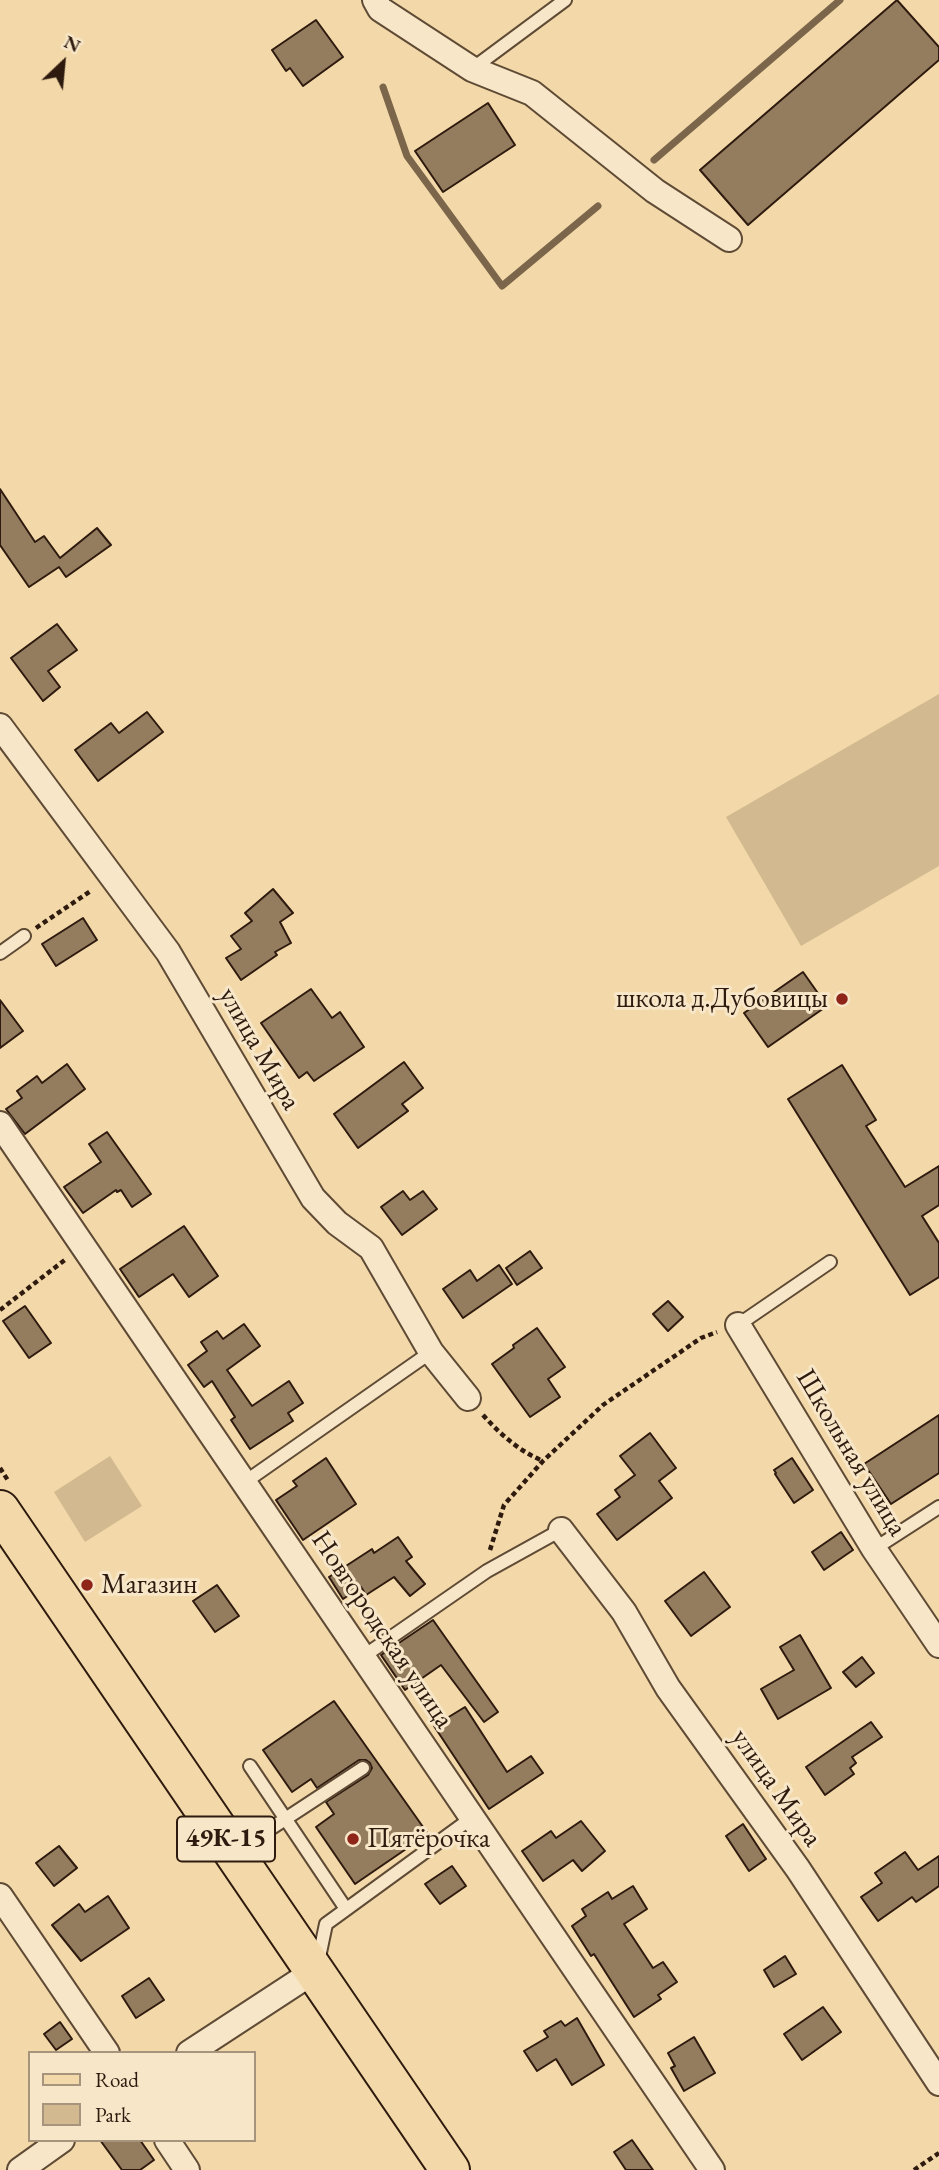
<!DOCTYPE html>
<meta charset="utf-8">
<style>
body{margin:0}
#map{position:relative;width:939px;height:2170px;overflow:hidden;background:#f3d9a9;font-family:"EB Garamond",serif}
canvas{display:block}
.legend{position:absolute;left:28px;top:2051px;width:228px;height:91px;box-sizing:border-box;background:#f7e6c7;border:2px solid #a7947d;margin:0;padding:9px 12px;list-style:none;font-size:21px;color:#2e1a0e}
.legend li{display:flex;align-items:center;gap:14px;height:35px}
.legend b{width:35px;border:2px solid #a7947d}
.north{position:absolute;left:28px;top:28px;width:70px;height:70px;-webkit-text-stroke:5px #f7e6c7;paint-order:stroke;rotate:26deg;font-size:19px;font-weight:700;line-height:28px;text-align:center;color:#2e1a0e}
.north::after{content:'';display:block;margin:auto;width:24px;height:32px;background:#2e1a0e;clip-path:polygon(50% 0,100% 100%,50% 72%,0 100%)}
</style>
<div id="map">
<canvas width="939" height="2170"></canvas>
<ul class="legend">
<li><b style="height:9px;background:#f3d9a9"></b>Road</li>
<li><b style="height:19px;background:#d2b98f"></b>Park</li>
</ul>
<div class="north">N</div>
</div>
<script>
const c = document.querySelector('canvas').getContext('2d');
c.lineJoin = 'round';
function fillPath(path, color) { c.fillStyle = color; c.fill(path, 'evenodd'); }
function trace(path, color, width, dash) { c.strokeStyle = color; c.lineWidth = width; c.lineCap = dash ? 'butt' : 'round'; c.setLineDash(dash || []); c.stroke(path); }
function drawText(font, color, halo, rows, align = 'center') {
  c.font = font + ' "EB Garamond",serif'; c.lineWidth = 6; c.setLineDash([]); c.textBaseline = 'middle'; c.strokeStyle = halo; c.fillStyle = color; for (const [text, x, y, turn = 0] of rows) {
    c.save(); c.translate(x, y); c.rotate((+turn || 0) * Math.PI / 180); c.textAlign = isNaN(turn) ? turn : align; if (halo) c.strokeText(text, 0, 0); c.fillText(text, 0, 0); c.restore();
  }
}
const green = new Path2D(`
 M 939,694 L 939,866 L 801,946 L 726,817 Z
 M 110,1456 L 142,1506 L 85,1542 L 54,1492 Z`);
const stream = new Path2D(`
 M 383,87 L 407,156 L 502,286 L 598,206
 M 654,160 L 840,0`);
const building = new Path2D(`
 M 897,0 L 939,47 L 939,60 L 748,225 L 700,170 Z
 M 316,20 L 343,57 L 303,86 L 290,68 L 286,71 L 272,50 Z
 M 488,103 L 515,145 L 443,192 L 415,151 Z
 M 0,489 L 35,542 L 44,536 L 60,558 L 97,528 L 111,545 L 66,577 L 59,567 L 29,587 L 0,545 Z
 M 57,624 L 77,650 L 48,671 L 60,687 L 43,701 L 11,658 Z
 M 147,712 L 163,732 L 98,781 L 75,750 L 111,723 L 119,733 Z
 M 273,889 L 293,913 L 280,922 L 291,943 L 275,952 L 277,955 L 241,980 L 226,958 L 241,949 L 231,936 L 252,921 L 245,913 Z
 M 83,918 L 97,940 L 56,966 L 42,944 Z
 M 803,972 L 827,1006 L 768,1047 L 744,1013 Z
 M 311,989 L 332,1018 L 340,1012 L 364,1047 L 314,1081 L 307,1072 L 299,1078 L 261,1023 Z
 M 0,1000 L 23,1031 L 0,1048 Z
 M 404,1062 L 423,1088 L 402,1104 L 408,1111 L 358,1148 L 334,1114 Z
 M 67,1064 L 85,1089 L 25,1134 L 6,1109 L 22,1098 L 17,1091 L 37,1076 L 42,1083 Z
 M 842,1065 L 876,1120 L 866,1126 L 905,1187 L 939,1166 L 939,1205 L 922,1216 L 939,1243 L 939,1277 L 910,1295 L 788,1099 Z
 M 107,1132 L 151,1194 L 132,1207 L 121,1190 L 117,1192 L 116,1190 L 83,1213 L 64,1187 L 101,1162 L 89,1144 Z
 M 403,1191 L 410,1200 L 423,1191 L 437,1209 L 402,1235 L 381,1207 Z
 M 184,1226 L 218,1276 L 189,1297 L 173,1274 L 139,1297 L 120,1269 Z
 M 530,1251 L 542,1268 L 517,1285 L 506,1268 Z
 M 499,1265 L 512,1284 L 463,1318 L 443,1289 L 470,1270 L 477,1281 Z
 M 668,1301 L 683,1317 L 668,1331 L 653,1314 Z
 M 25,1306 L 51,1343 L 29,1358 L 3,1321 Z
 M 244,1324 L 260,1346 L 227,1370 L 252,1406 L 289,1381 L 303,1403 L 288,1413 L 293,1421 L 250,1449 L 231,1420 L 235,1417 L 212,1381 L 204,1387 L 188,1365 L 207,1351 L 201,1342 L 217,1331 L 223,1339 Z
 M 537,1328 L 565,1367 L 548,1379 L 560,1397 L 530,1417 L 492,1364 L 514,1348 L 513,1345 Z
 M 939,1415 L 939,1473 L 891,1504 L 864,1464 Z
 M 650,1433 L 676,1468 L 659,1481 L 672,1498 L 617,1540 L 597,1514 L 620,1497 L 615,1490 L 635,1475 L 620,1456 Z
 M 326,1458 L 356,1504 L 303,1540 L 276,1500 L 297,1486 L 293,1481 Z
 M 792,1458 L 813,1490 L 794,1503 L 775,1474 L 776,1473 L 774,1470 Z
 M 841,1532 L 853,1550 L 824,1570 L 812,1552 Z
 M 398,1537 L 412,1557 L 406,1561 L 425,1584 L 410,1596 L 394,1577 L 366,1595 L 361,1587 L 343,1599 L 329,1577 L 372,1549 L 374,1553 Z
 M 704,1572 L 730,1607 L 691,1636 L 665,1601 Z
 M 217,1585 L 239,1616 L 215,1632 L 193,1601 Z
 M 433,1620 L 498,1712 L 484,1722 L 441,1665 L 405,1690 L 381,1655 Z
 M 800,1635 L 831,1688 L 778,1719 L 761,1689 L 794,1670 L 780,1647 Z
 M 862,1657 L 874,1673 L 856,1687 L 843,1672 Z
 M 334,1701 L 428,1834 L 355,1884 L 316,1827 L 334,1814 L 326,1802 L 368,1775 L 372,1768 L 370,1763 L 366,1760 L 359,1760 L 317,1788 L 311,1779 L 292,1792 L 263,1750 Z
 M 465,1707 L 507,1772 L 531,1756 L 543,1773 L 489,1809 L 434,1726 Z
 M 871,1722 L 882,1737 L 852,1757 L 856,1763 L 850,1768 L 854,1774 L 825,1795 L 806,1767 Z
 M 581,1821 L 605,1851 L 582,1871 L 573,1860 L 543,1881 L 522,1851 L 551,1831 L 556,1838 Z
 M 743,1824 L 766,1859 L 749,1871 L 726,1836 Z
 M 59,1846 L 77,1868 L 54,1886 L 36,1863 Z
 M 905,1852 L 918,1870 L 939,1856 L 939,1886 L 916,1902 L 912,1897 L 878,1921 L 861,1897 L 882,1883 L 875,1873 Z
 M 452,1866 L 466,1886 L 440,1904 L 425,1884 Z
 M 633,1886 L 647,1909 L 624,1924 L 653,1968 L 663,1962 L 677,1982 L 658,1995 L 661,1999 L 634,2017 L 594,1954 L 591,1956 L 572,1926 L 586,1916 L 582,1909 L 608,1892 L 612,1899 Z
 M 108,1896 L 129,1928 L 81,1961 L 52,1925 L 79,1904 L 85,1912 Z
 M 785,1956 L 796,1974 L 774,1987 L 764,1970 Z
 M 149,1978 L 164,2000 L 136,2018 L 122,1996 Z
 M 823,2007 L 841,2032 L 802,2060 L 784,2034 Z
 M 577,2018 L 604,2065 L 572,2085 L 556,2059 L 537,2071 L 524,2051 L 548,2037 L 544,2031 L 561,2021 L 565,2026 Z
 M 60,2022 L 72,2039 L 56,2050 L 44,2034 Z
 M 694,2037 L 715,2073 L 684,2091 L 671,2068 L 675,2066 L 668,2053 Z
 M 100,2140 L 140,2140 L 154,2160 L 140,2170 L 122,2170 Z
 M 632,2140 L 653,2170 L 626,2170 L 614,2152 Z`);
const path = new Path2D(`
 M 36,928 L 92,890
 M 0,1310 L 66,1259
 M 483,1415 C 500,1434 519,1451 543,1461
 M 0,1468 L 9,1482
 M 490,1550 L 504,1505 L 543,1461 L 603,1405 L 701,1338 L 717,1332
 M 914,2170 L 939,2153`);
const lane = new Path2D(`
 M 472,69 L 565,0
 M 0,953 L 24,936
 M 738,1325 L 830,1262
 M 245,1482 L 431,1352
 M 874,1549 L 939,1507
 M 364,1656 L 487,1571 L 561,1530
 M 250,1766 L 346,1909
 M 238,1850 L 363,1768
 M 318,1962 L 326,1924 L 473,1817`);
const street = new Path2D(`
 M 375,0 L 380,9 L 472,69 L 532,93 L 655,191 L 729,239
 M 0,726 L 168,952 L 313,1198 L 337,1223 L 371,1248 L 431,1352 L 468,1398
 M 0,1124 L 712,2170
 M 738,1325 L 874,1549 L 939,1645
 M 561,1530 L 624,1612 L 668,1688 L 798,1869 L 939,2083
 M 0,1896 L 107,2053
 M 189,2053 L 316,1970
 M 167,2140 L 187,2170
 M 20,2170 L 62,2140`);
const primary = new Path2D(`
 M 0,1510 L 450,2170`);
const markers = [
 [842,999,7,"#8f2418"],
 [87,1585,7,"#8f2418"],
 [353,1839,7,"#8f2418"]
];
const shields = [
 [226,1839,98]
];
const shieldNames = [
 ["49К-15",226,1839]
];
const poiNames = [
 ["школа д.Дубовицы",828,999,"right"],
 ["Магазин",101,1585],
 ["Пятёрочка",367,1839]
];
const streetNames = [
 ["улица Мира",259,1049,60],
 ["Школьная улица",851,1453,59],
 ["Новгородская улица",382,1630,56],
 ["улица Мира",776,1788,55]
];
fillPath(green, '#d2b98f');
trace(stream, '#7c664b', 7);
fillPath(building, '#947d5f');
trace(building, '#2e1a0e', 2);
trace(lane, '#5f4a35', 16);
trace(street, '#5f4a35', 28);
trace(primary, '#2e1a0e', 42);
trace(path, '#2e1a0e', 4.5, [5, 3.5]);
trace(lane, '#f7e6c7', 12);
trace(street, '#f7e6c7', 24);
trace(primary, '#f3d9a9', 38);
for (const [x, y, r, color] of markers) { const dot = new Path2D(); dot.arc(x, y, r, 0, 2 * Math.PI); c.fillStyle = color; c.fill(dot); trace(dot, '#f7e6c7', 2.5); }
for (const [x, y, w] of shields) { const box = new Path2D(); box.roundRect(x - w / 2, y - 22.5, w, 45, 5); c.fillStyle = '#f7e6c7'; c.fill(box); trace(box, '#2e1a0e', 2); }
drawText('bold 26px', '#2e1a0e', null, shieldNames);
drawText('28px', '#2e1a0e', '#f7e6c7', poiNames, 'left');
drawText('28px', '#2e1a0e', '#f7e6c7', streetNames);
</script>
